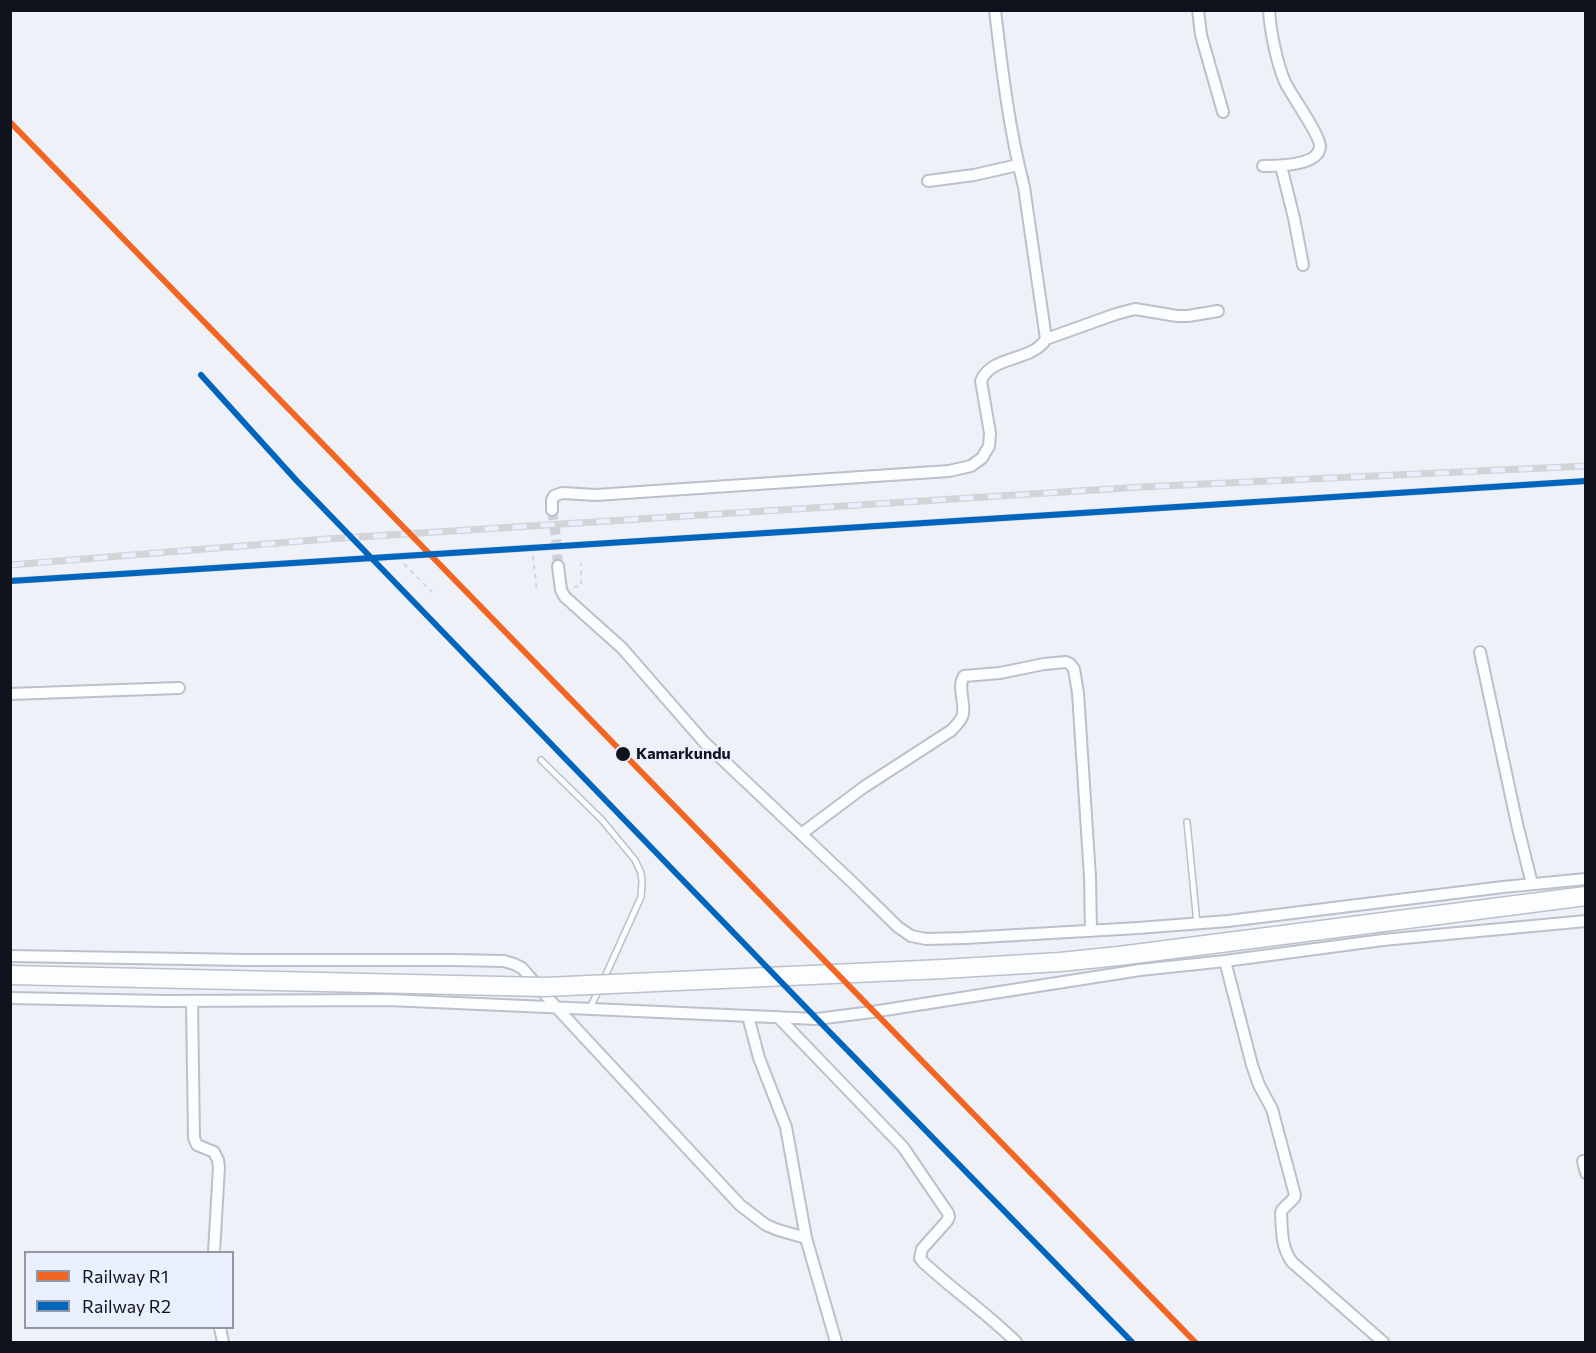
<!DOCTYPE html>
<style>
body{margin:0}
#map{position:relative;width:1596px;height:1353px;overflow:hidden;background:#eef1f8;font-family:Commissioner,sans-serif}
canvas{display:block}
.frame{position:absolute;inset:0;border:12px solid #0e131e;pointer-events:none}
.legend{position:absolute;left:24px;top:1251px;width:210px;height:78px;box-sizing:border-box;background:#e9effd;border:2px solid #9197a4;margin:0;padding:8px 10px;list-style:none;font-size:18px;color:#0e131e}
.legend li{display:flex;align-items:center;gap:12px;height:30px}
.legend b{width:30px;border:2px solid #9197a4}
</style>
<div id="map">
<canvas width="1596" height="1353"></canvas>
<div class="frame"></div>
<ul class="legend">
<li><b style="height:8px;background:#f26522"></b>Railway R1</li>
<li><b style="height:8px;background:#0065bd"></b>Railway R2</li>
</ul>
</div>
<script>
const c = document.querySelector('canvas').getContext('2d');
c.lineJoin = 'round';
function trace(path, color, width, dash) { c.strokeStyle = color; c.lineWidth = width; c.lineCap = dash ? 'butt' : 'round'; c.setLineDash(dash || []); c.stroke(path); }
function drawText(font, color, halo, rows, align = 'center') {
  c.font = font + ' Commissioner,sans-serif'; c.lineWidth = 5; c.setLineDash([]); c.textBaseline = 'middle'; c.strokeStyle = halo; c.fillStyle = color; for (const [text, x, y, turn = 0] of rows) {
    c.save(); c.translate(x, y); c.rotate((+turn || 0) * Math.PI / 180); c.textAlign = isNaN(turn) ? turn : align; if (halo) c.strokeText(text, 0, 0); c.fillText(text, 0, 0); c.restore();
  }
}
const minorTunnel = new Path2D(`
 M 552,510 L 556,537 L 558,566`);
const path = new Path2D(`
 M 533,556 L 537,592
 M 404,564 L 433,593
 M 574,587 L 581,586 L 581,563`);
const service = new Path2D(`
 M 541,760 L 602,820 L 635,860 L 641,873 L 642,882 L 641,897 L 603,981
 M 1187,822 L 1197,924
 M 590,1008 L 599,989`);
const minor = new Path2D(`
 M 1198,10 L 1201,35 L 1223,112
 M 1263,166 C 1277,166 1318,166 1320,147 C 1321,136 1291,95 1285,82 C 1277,64 1270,30 1269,10
 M 1281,166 L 1294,218 L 1303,265
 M 928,181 L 974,175 L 1018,165
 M 1046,339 L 1116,314 L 1135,309 L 1177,316 L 1188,316 L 1218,311
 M 552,510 L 552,500 L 554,496 L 562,493 L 596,495 L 949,471 L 971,466 L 982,458 L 989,446 L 990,433 L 981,381 C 991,355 1032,362 1046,339 L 1024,187 C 1009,129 1002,70 995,10
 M 558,566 L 561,590 L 565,597 L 622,648 L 704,742 L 853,883 L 898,927 L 911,936 L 926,939 L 965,938 L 1138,928 L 1228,921 L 1503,887 L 1586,879
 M 1480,652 L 1517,824 L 1532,884
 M 10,694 L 179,688
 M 801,834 L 864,787 L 952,730 C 956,725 962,720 963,714 C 965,701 957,686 964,676 L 1000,673 L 1044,664 L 1066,662 L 1070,664 L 1074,669 L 1078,693 L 1090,877 L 1091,931
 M 10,956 L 247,960 L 454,960 L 504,961 L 514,964 L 522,968 L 557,1008 L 740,1205 L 766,1225 L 778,1230 L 806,1238
 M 1225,961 L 1252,1065 L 1259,1085 L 1272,1109 L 1295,1195 L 1294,1198 L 1282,1210 L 1281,1213 C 1282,1231 1281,1247 1292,1262 L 1383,1342
 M 10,998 L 164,1001 L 389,1000 L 817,1019 L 872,1012 L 1140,970 L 1225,961 L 1383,940 L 1586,921
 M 192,1001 L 194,1138 L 197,1145 L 214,1152 L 218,1160 L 219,1167 L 214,1252
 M 748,1016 L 759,1058 L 786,1127 L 806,1238 L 836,1342
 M 778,1017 L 903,1147 L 948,1213 L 949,1217 L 947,1221 L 922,1249 L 920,1258 L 923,1262 C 953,1290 988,1314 1016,1342
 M 1583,1161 L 1586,1173
 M 220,1328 L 223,1342`);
const rail = new Path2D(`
 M 10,565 L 327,539 L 1141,487 L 1586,466
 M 10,581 L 1586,481`);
const primaryBridge = new Path2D(`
 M 10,975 L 545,987 L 943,969 L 1060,962 L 1119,956 L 1586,896`);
const rail1 = new Path2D(`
 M 10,122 C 406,529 799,937 1195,1342`);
const rail2 = new Path2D(`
 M 201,375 L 296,480 L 817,1019 L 1132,1342
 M 10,581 L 1586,481`);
const markers = [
 [623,754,8,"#0e131e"]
];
const stopNames = [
 ["Kamarkundu",636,754]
];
trace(minorTunnel, '#ccd0d7', 10, [10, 5]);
trace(service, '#bbc0c9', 8);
trace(minor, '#bbc0c9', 14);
trace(path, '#d4d5d8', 2, [4.5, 4.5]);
trace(service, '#fcfdfe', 5);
trace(minor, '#fcfdfe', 10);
trace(rail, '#d3d4d7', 7);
trace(rail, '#e9effd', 4.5, [14]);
trace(primaryBridge, '#bbc0c9', 21, []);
trace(primaryBridge, '#fcfdfe', 18);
trace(rail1, '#f26522', 6);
trace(rail2, '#0065bd', 6);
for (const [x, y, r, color] of markers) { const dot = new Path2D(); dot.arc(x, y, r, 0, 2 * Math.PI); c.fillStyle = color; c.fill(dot); trace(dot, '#e9effd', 2); }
drawText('bold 16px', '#0e131e', '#e9effd', stopNames, 'left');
</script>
